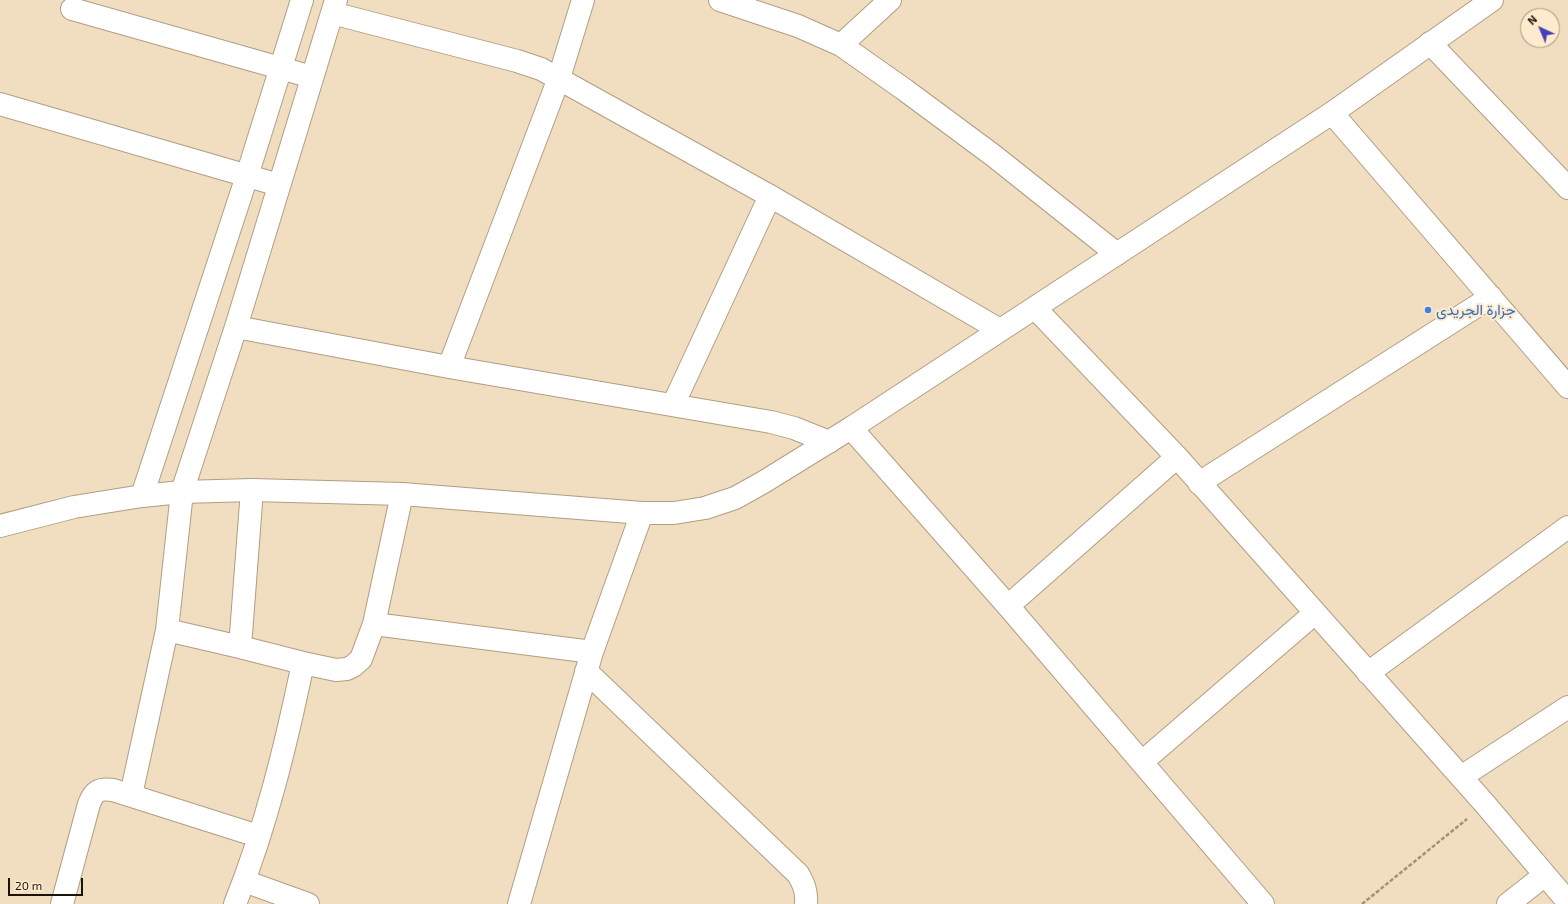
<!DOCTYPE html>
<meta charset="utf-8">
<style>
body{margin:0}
#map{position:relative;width:1568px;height:904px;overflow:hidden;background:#f1ddc0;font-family:"Exo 2",sans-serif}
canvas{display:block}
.north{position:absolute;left:1520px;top:8px;width:40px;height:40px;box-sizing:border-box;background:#feebcd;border:1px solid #a3957f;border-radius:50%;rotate:316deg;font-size:11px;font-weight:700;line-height:16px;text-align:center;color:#1a1309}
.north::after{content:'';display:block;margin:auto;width:14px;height:18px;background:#4741b7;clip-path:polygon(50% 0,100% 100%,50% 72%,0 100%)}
.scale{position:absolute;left:8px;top:878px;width:75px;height:18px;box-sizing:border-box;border:2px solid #1a1309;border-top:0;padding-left:5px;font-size:12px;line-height:14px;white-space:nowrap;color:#1a1309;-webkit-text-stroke:3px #feebcd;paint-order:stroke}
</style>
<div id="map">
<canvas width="1568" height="904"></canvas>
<div class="north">N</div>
<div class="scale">20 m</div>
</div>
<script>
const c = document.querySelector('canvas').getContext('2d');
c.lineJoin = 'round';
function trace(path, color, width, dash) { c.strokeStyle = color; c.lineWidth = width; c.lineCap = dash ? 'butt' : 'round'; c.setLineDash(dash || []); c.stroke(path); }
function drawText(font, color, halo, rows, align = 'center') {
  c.font = font + ' "Exo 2",Vazirmatn,sans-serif'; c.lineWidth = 4; c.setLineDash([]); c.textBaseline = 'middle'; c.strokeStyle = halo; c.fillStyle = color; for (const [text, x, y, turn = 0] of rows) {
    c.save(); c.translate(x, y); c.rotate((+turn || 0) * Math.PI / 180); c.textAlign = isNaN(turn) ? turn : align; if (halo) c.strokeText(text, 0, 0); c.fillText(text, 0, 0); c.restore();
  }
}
const path = new Path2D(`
 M 1362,904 L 1467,819`);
const minor = new Path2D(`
 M 720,0 L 798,26 L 841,45 L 905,90 L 994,156 L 1117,254
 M 72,9 L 312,77
 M 332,13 L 517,61 L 541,69 L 770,196 L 1000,330
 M 1430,43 L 1568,188
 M 841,45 L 890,0
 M 0,104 L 279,185
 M 1332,113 L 1568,387
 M 1035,308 L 1177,457 L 1485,804 L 1568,902
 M 236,327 L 449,367 L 771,422 L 794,428 L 829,442
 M 449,367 L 559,78 L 583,0
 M 673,405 L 770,196
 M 851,428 L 1008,606 L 1263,904
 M 1199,483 L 1491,297
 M 252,490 L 240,647 L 303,663 L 336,670 L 347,669 L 353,666 L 361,659 L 374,624 L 402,494
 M 142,496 L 247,176 L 302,0
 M 1008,606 L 1177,457
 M 374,624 L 592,652
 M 167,630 L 240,647
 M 586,671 L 798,874 C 804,884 807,892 806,904
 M 1368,673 L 1568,527
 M 1142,762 L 1315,613
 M 1461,777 L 1568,707
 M 131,795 L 167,630 L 182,492 L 236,327 L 336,0
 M 244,881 L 308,904
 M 62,904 L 89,804 C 94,791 99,788 113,790 L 258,836
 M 235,904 C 266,827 286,745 303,663
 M 519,904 L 592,652 L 642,513
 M 1508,904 L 1545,875`);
const tertiary = new Path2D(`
 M 0,526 L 74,507 L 142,496 L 182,492 L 252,490 L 402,494 L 642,513 L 674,513 L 705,508 L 735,498 L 762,483 L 851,428 L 1332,113 L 1492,0`);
const markers = [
 [1428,310,4,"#3f7fe0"]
];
const shopNames = [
 ["جزارة الجريدى",1436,310]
];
trace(minor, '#b19e83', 24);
trace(tertiary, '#b19e83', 24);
trace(path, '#a0917b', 2.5, [4, 2]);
trace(minor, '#fff', 22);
trace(tertiary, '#fff', 22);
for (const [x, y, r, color] of markers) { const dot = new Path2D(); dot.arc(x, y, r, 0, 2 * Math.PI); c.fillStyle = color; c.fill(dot); trace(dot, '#feebcd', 1.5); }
drawText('15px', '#366cbe', '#feebcd', shopNames, 'left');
</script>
